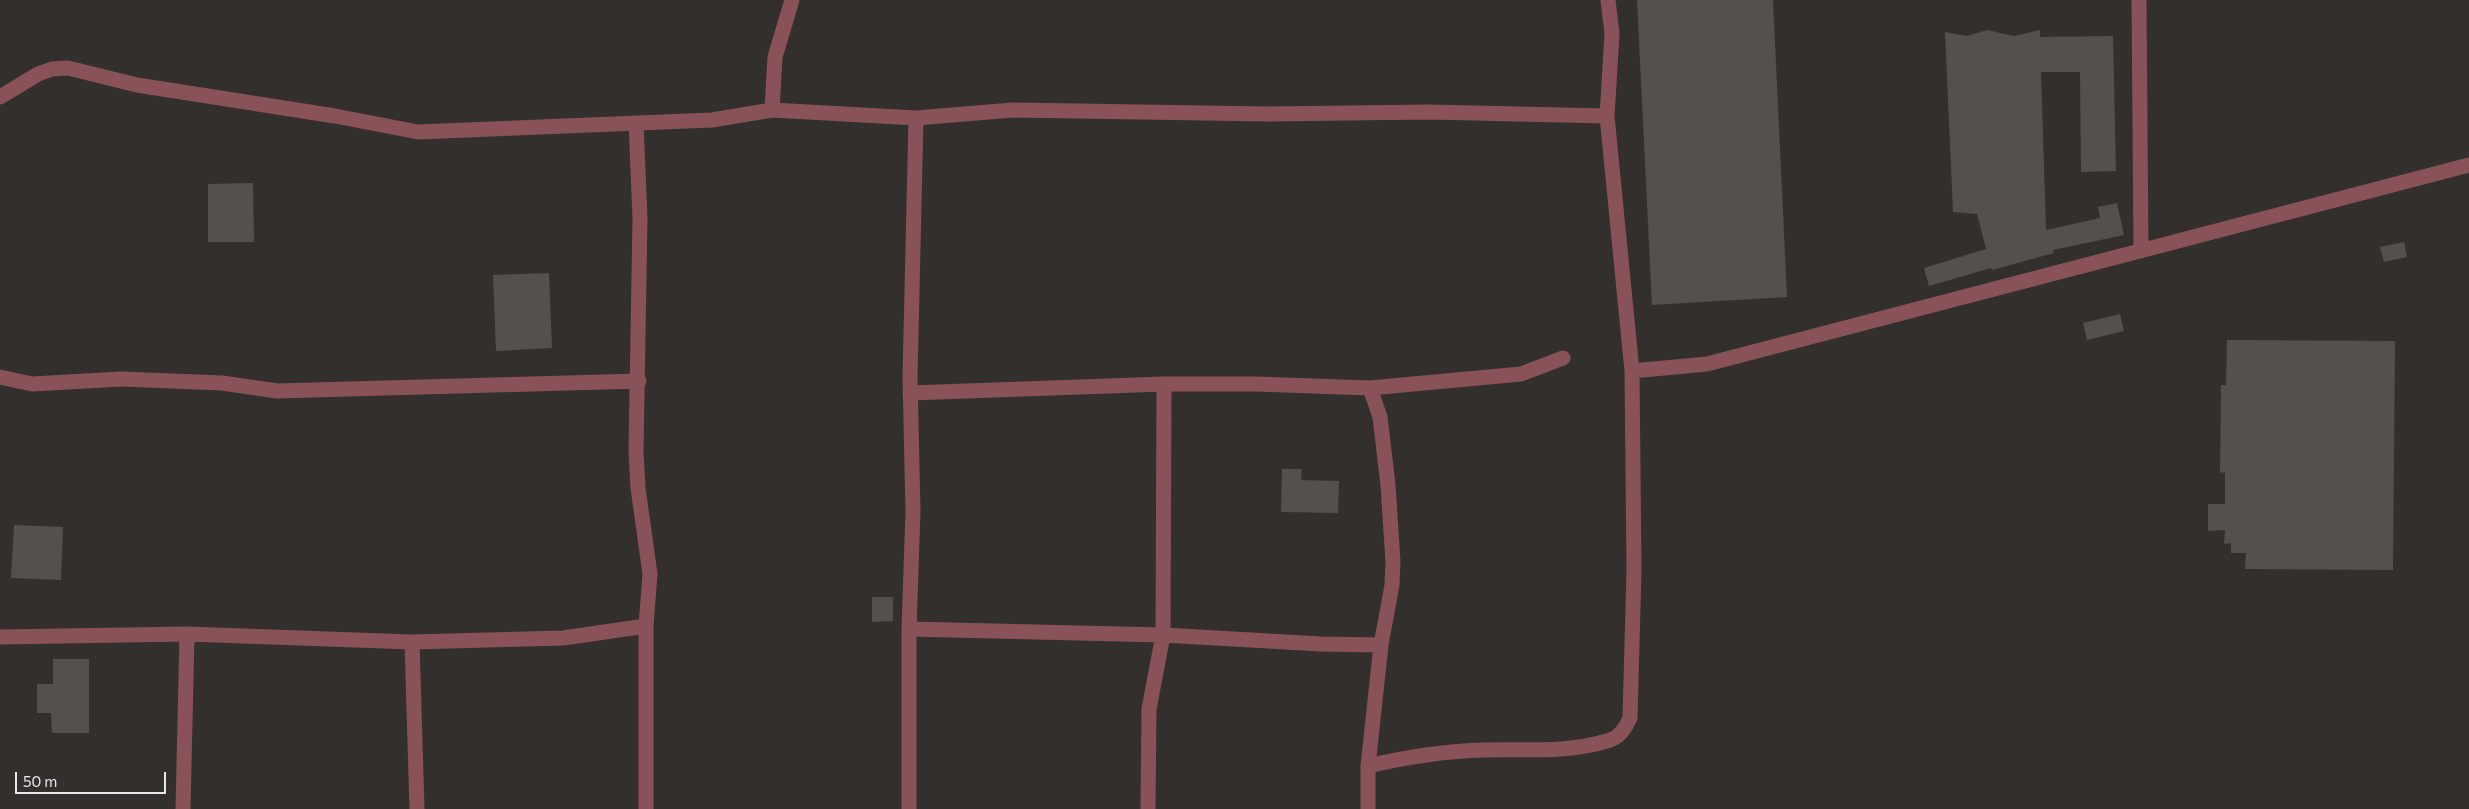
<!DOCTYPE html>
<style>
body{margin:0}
#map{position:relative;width:2469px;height:809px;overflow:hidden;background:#332f2d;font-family:Commissioner,sans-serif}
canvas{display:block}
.scale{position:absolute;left:15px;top:772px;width:151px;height:22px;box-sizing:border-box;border:2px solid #e9e6e5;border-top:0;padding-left:6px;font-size:15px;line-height:18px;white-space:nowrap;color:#e9e6e5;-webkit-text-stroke:4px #332f2d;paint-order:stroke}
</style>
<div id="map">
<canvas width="2469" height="809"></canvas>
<div class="scale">50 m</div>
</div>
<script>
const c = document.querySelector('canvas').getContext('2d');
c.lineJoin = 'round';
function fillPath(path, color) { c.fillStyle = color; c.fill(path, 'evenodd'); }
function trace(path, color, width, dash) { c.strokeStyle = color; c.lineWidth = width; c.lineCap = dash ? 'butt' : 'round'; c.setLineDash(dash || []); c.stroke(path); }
const building = new Path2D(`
 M 1637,0 L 1773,0 L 1787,297 L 1652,305 Z
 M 1987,30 L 2014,36 L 2040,30 L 2040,37 L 2113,36 L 2116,171 L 2081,172 L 2080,72 L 2041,72 L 2046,230 L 2100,218 L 2098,207 L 2117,203 L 2124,235 L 2053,250 L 2054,253 L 1992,270 L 1991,268 L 1929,286 L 1924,268 L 1986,249 L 1977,214 L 1953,212 L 1945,32 L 1967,36 Z
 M 253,183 L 254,242 L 208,242 L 208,184 Z
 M 2404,242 L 2407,257 L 2384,262 L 2380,247 Z
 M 549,273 L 552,348 L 496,351 L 493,275 Z
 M 2120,314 L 2124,331 L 2087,340 L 2083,323 Z
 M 2227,340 L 2395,341 L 2393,570 L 2245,569 L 2246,553 L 2231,553 L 2231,543 L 2224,544 L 2225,530 L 2208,531 L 2208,504 L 2225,504 L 2225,473 L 2220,472 L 2221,385 L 2226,385 Z
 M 1282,469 L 1302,469 L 1301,480 L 1339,481 L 1338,513 L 1281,512 Z
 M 14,525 L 63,527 L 61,580 L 11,578 Z
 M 872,597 L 893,597 L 893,621 L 872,622 Z
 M 53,659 L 89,659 L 89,733 L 52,733 L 51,713 L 37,713 L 37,684 L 53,684 Z`);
const minor = new Path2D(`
 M 2139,0 L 2141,251
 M 0,97 L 38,74 L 52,69 L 68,68 L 137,85 L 335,116 L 418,132 L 712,120 L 772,110 L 916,118 L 1013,110 L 1268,114 L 1429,112 L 1607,116 L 1632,371 L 1634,570 L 1630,718 C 1625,729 1619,738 1607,741 C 1568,753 1525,749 1485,750 C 1445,751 1406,757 1368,766
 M 772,110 L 775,57 L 792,0
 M 1607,116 L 1612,34 L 1608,0
 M 636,123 L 640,218 L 636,452 L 638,488 L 650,574 L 646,626 L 646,809
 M 1632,371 L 1707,364 L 2469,165
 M 0,377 L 32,384 L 121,379 L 222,383 L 277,391 L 639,381
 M 910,393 L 1164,384 L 1256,384 L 1370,388 L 1521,374 L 1563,358
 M 909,629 L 1163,635 L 1321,644 L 1381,645
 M 0,637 L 187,634 L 412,642 L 563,638 L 646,626
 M 412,642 L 417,809
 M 183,809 L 187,634
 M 909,809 L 909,629 L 913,511 L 910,377 L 916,118
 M 1148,809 L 1149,709 L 1163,635 L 1164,384
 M 1368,809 L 1368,766 L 1381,645 L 1392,585 L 1393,562 L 1388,485 L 1380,417 L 1370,388`);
fillPath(building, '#55504e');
trace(minor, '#895258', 15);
</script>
